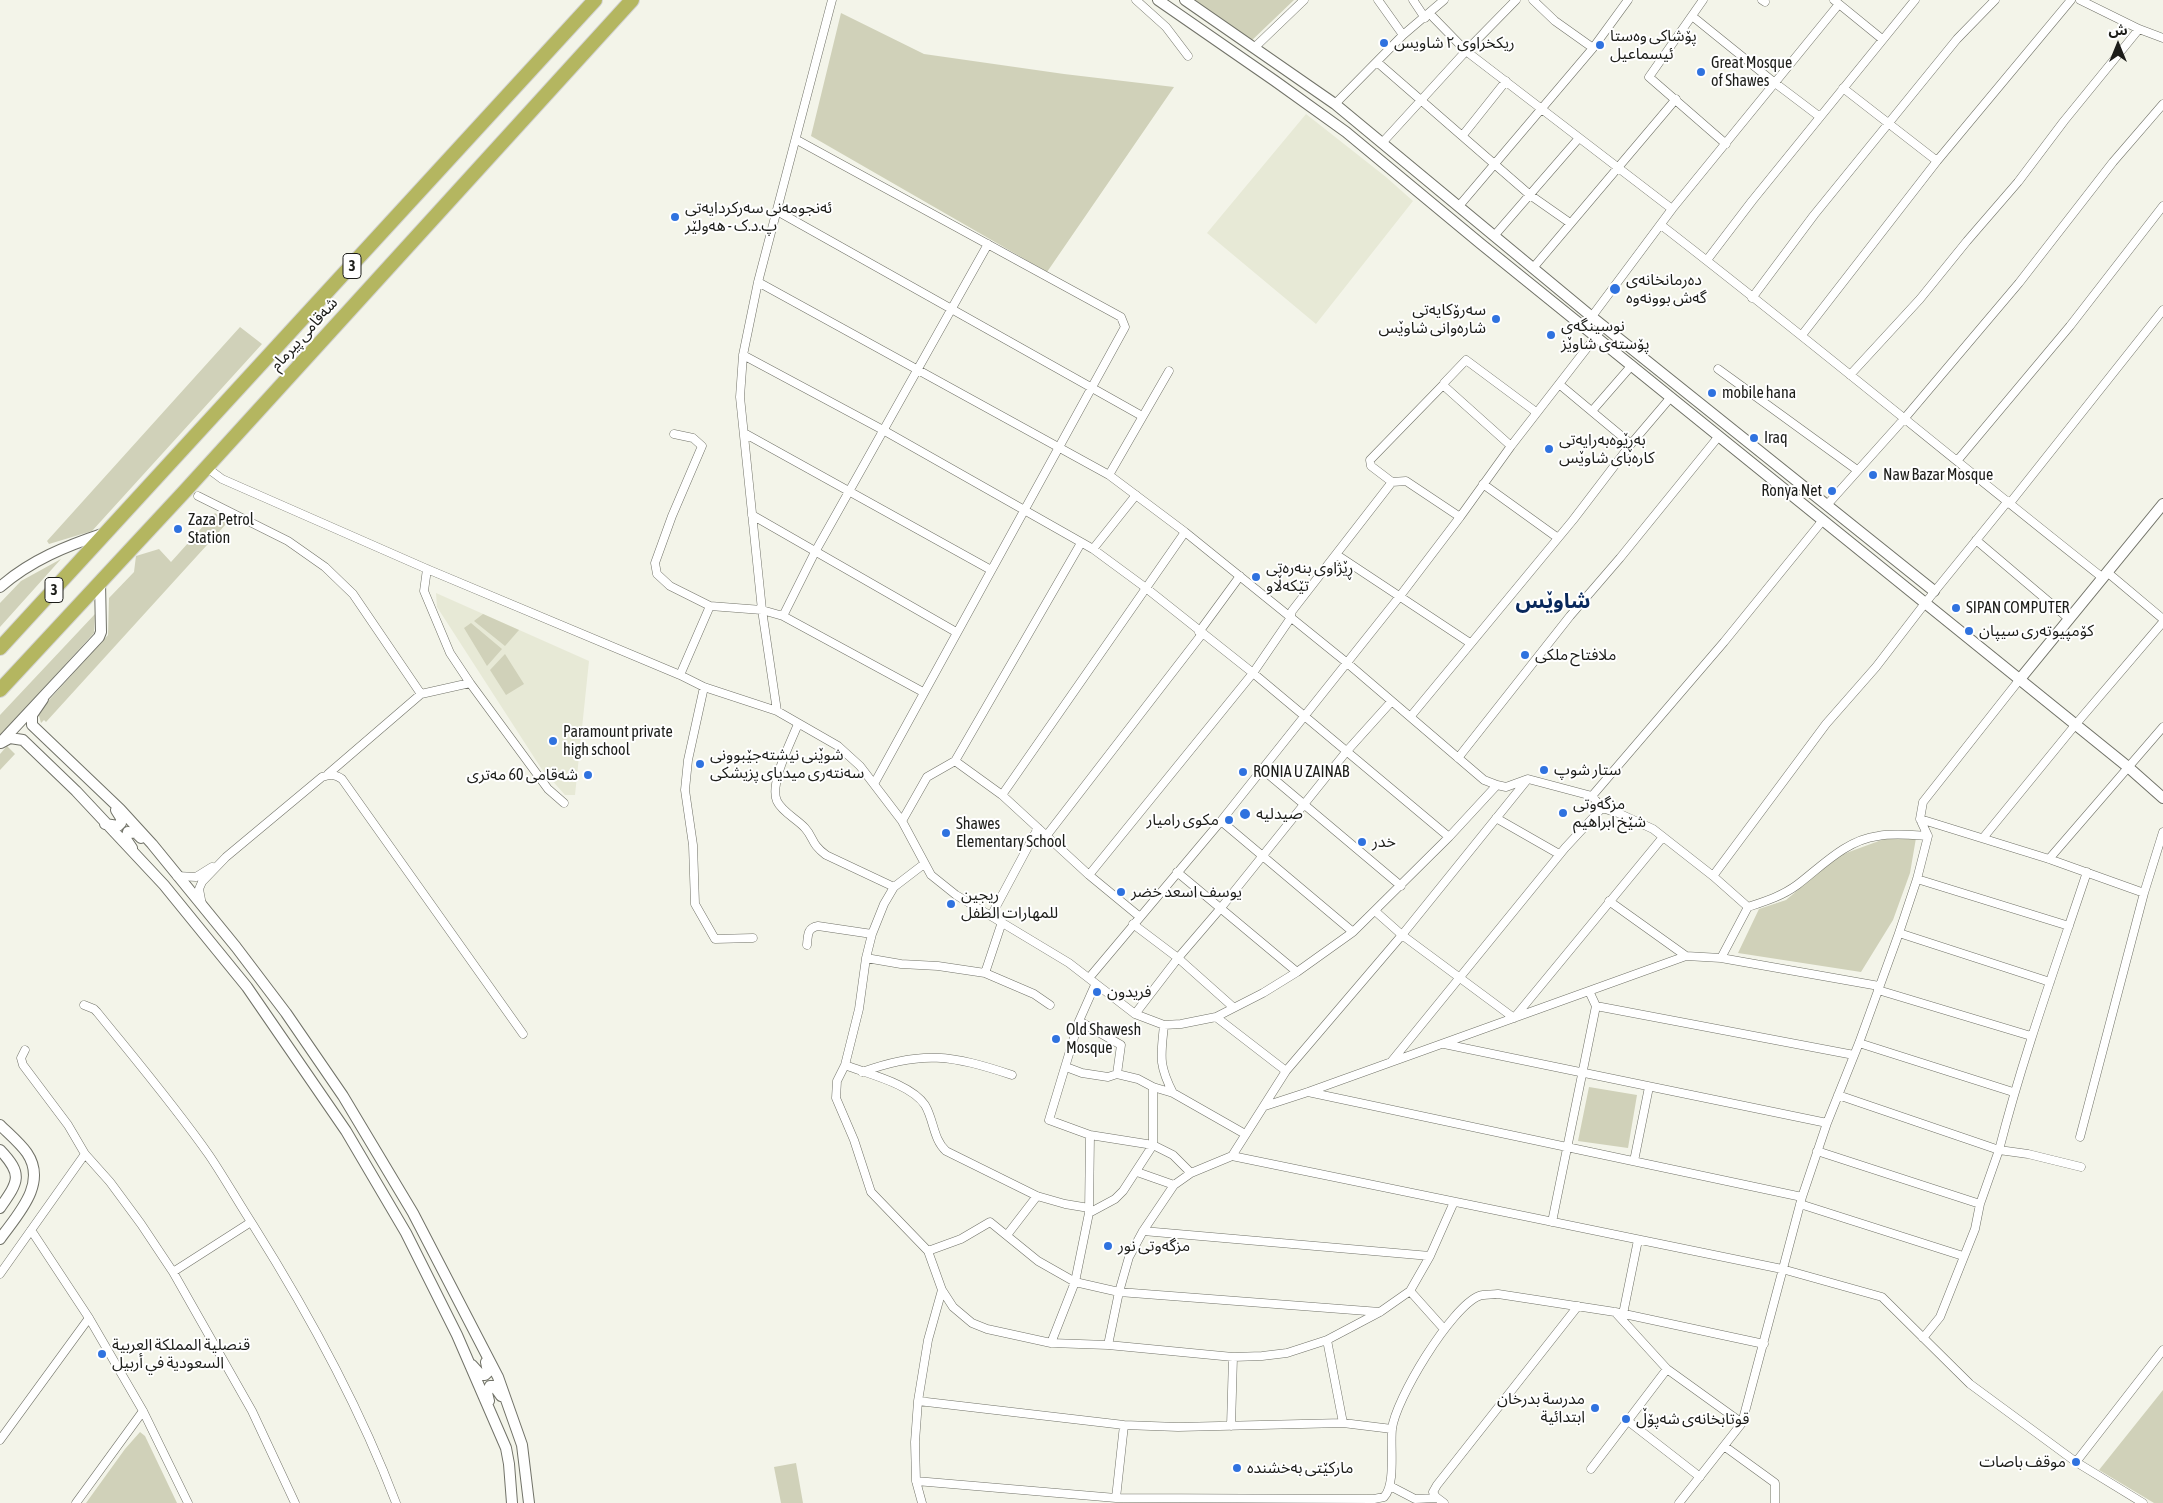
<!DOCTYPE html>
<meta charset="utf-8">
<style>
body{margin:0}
#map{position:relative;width:2163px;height:1503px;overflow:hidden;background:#f3f4e9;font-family:"Asap Condensed","Noto Sans Arabic",sans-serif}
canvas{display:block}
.north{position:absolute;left:2093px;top:20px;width:50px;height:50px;-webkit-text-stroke:4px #fff;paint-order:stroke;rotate:0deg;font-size:14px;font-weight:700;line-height:20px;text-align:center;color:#1c1d19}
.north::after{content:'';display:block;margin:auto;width:18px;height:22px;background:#1c1d19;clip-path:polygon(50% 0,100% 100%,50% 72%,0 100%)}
</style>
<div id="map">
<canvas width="2163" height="1503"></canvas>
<div class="north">ش</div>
</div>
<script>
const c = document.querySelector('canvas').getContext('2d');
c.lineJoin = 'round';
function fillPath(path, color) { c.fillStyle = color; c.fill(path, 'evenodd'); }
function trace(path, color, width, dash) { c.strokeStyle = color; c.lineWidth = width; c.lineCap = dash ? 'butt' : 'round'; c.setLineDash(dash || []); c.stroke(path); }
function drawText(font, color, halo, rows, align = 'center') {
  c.font = font + ' "Asap Condensed","Noto Sans Arabic",sans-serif'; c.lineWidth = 4; c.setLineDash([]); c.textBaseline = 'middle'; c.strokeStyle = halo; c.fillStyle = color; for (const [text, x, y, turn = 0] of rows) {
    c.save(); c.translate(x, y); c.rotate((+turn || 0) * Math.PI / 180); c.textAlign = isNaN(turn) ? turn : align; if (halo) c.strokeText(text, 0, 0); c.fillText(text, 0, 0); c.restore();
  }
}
const built = new Path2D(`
 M 1306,114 L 1386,177 L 1413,201 L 1316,324 L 1207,233 Z
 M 436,593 L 589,661 L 575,795 L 565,795 L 541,768 L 437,607 Z`);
const green = new Path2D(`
 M 1185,0 L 1294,0 L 1248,44 Z
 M 841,13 L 924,54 L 1064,74 L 1174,87 L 1047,272 L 811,136 Z
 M 240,327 L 262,344 L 92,531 L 49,544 L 47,541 Z
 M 215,513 L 227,523 L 46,722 L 44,720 L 41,723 L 38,712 L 108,635 L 109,598 L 134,572 L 136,556 L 159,549 L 171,562 Z
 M 61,559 L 0,627 L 0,603 L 21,581 Z
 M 95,614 L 94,633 L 0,736 L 0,715 Z
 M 483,614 L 519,630 L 505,646 L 474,621 Z
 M 471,623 L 502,649 L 487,666 L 464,628 Z
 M 505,654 L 524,684 L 506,695 L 490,670 Z
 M 7,746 L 15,754 L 0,770 L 0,754 Z
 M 1887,838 L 1916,838 L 1910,873 L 1893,920 L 1861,972 L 1738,953 L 1759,909 L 1786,900 L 1838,856 Z
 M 1589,1087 L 1637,1095 L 1628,1148 L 1578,1141 Z
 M 2163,1390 L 2163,1503 L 2154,1503 L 2099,1470 Z
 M 140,1432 L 145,1436 L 177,1503 L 86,1503 L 125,1449 Z
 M 796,1463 L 803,1503 L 781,1503 L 774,1467 Z`);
const minor = new Path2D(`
 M 1136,0 L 1166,27 L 1188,56
 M 1378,0 L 1403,35
 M 1413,0 L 1425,18
 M 1533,0 L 1555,21 L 1593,48
 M 1703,0 L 1649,77 L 1726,144
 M 1762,0 L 1765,2
 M 1834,0 L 1882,39
 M 2080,0 L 2139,29 L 2163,38
 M 1430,14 L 1466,51 L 1672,209
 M 1692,16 L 1775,83 L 1820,117
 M 1254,48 L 1304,0
 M 1377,62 L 1530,195 L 1570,223
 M 1843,88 L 1937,161
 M 1335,104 L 1403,35 L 1444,0
 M 1463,135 L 1506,81
 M 797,140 L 1121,317 L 1125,327 L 874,784
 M 1382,143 L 1466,51 L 1516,0
 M 1459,206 L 1593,48 L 1628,0
 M 777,211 L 1142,416
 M 1661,225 C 1810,340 1955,461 2103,578
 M 1494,236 L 1579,138
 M 1707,260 L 1752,201 L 1915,0
 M 1533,268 L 1676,99
 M 758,282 L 1109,475 L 1185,532 L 1346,662 L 1484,780 L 1497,785
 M 1752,298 L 1814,215 L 1957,39 L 1995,0
 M 1584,327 L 1672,209 L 1839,4
 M 1802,335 L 1937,161 L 2071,0
 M 743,355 L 883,430 L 1093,549 L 1146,588 L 1253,673 L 1449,837
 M 1718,369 L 1857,470
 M 1850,375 L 1920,299 L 1967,241 L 2018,182 L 2064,121 L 2139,29
 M 1559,384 L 1631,444
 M 1592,411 L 1632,365
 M 744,433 L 991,570
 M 674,434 L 693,438 L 702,446 L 672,516 L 655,563 L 657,574 L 670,586 L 710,606 L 762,610 L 783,616 L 923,692
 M 1511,446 L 1444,386 L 1444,383 L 1466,360 L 1536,412
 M 1957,461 L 2070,326 L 2163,206
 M 206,467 L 222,479 L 427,569 L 680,675 L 704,687 L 777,711 L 838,746 L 860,766 L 902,821 L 931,875 L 956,895 L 1069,963 L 1135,1014 L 1164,1025 L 1181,1024 L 1216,1017 L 1263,993 L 1297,972 L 1353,932 L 1449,837 L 1497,785 L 1506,787 L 1528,779 L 1592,796 L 1724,642 L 1823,520
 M 1109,475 L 1169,371
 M 1392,482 L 1371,466 L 1370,460 L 1443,385
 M 1483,484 L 1558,538
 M 198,496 L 288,541 L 325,567 L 353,594 L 421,694
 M 2010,503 L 2163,310
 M 1827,505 L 1904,419 L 2019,283 L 2113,162 L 2163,104
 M 752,515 L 956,632
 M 1976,540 L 2068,618
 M 1093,549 L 1136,495
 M 1337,555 L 1470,643
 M 427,569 L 424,591 L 450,653 L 470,683 L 548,789 L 564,803
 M 2107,572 L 2163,619
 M 783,616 L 815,552 L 988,244
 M 1199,632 L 1240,576
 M 680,675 L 710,606
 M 704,687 L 688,760 L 685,790 L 693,845 L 695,904 L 715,939 L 753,938
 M 777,711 L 762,610 L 740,397 L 743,355 L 758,282 L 832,0
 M 1411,716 L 1573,520 L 1631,444 L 1671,397
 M 798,724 C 791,742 769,784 777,801 C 782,812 797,819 805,828 C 814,838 811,844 826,855 L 894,887
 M 1458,758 L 1570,616 L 1620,558 L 1719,436
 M 955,761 L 1002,795 L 1089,875 L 1140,917
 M 1262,769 L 1401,886
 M 328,774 L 421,694 L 470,683
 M 1002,795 L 1185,532
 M 1592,796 L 1602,808 L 1618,813 L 1653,829 L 1713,876 L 1748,907 L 1721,958
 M 1496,818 L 1559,854
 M 1920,819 L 2049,859 L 2144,893
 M 902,821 L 927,777 L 955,761 L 1081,543
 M 1221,821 L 1353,932
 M 1047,835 L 1202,634
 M 1983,838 L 2076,724 L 2163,622
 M 2049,859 L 2163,727
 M 1177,872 L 1297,972
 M 1089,875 L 1253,673 L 1290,619 L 1292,611 L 1392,482 L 1406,481 L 1460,517
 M 177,876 L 196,877 L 212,867
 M 1713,876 L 1826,724 L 1876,667 L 1926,602 L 2008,501
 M 1917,879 L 2069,926
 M 1609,901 L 1686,956
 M 202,905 L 199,889 L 202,882 L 226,857 L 322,777 C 330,774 335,774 342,779 L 523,1034
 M 1748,907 C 1766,901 1782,896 1797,885 C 1822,866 1846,840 1878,836 C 1894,833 1912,835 1928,836
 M 1375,911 L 1402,935 L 1514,1018 L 1663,837
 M 991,916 L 1038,828
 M 1133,924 L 1178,958 L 1233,1007
 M 1899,933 L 2050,982
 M 807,945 C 808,935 807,928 818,926 L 872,934
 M 866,958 L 901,964 L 938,966 L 985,973 L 1034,994 L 1050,1005
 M 985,973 L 1002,922
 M 1089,978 L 1221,821 L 1400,596 L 1460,517 L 1511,446 L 1604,326
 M 1095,985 L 1079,1021 L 1049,1120 L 1090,1135 L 1153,1145 L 1173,1155 L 1191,1173
 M 1878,990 L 2031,1036
 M 84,1005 L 94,1009 L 97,1012 C 135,1059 174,1105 209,1155 C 224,1177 238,1202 253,1225 C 309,1314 359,1405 396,1503
 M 1596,1006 L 1854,1055
 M 1135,1014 L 1178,958 L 1220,909 L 1346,752 L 1391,702
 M 1216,1017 L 1286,1071
 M 1079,1021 L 1121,1045 L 1117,1074
 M 1164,1025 C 1161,1056 1158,1064 1173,1093
 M 1859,1043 L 2013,1092
 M 1444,1044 L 1827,1123
 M 25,1050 L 21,1058 L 23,1065 L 68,1125 L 85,1154 L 110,1182 L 141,1224 L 173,1272 L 252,1411 L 295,1503
 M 1391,1062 L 1565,848 L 1602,808
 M 845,1065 C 868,1074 911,1084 925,1105 C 934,1120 933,1139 946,1151 L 1037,1196 L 1065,1204 L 1089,1208
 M 1066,1067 L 1082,1073 L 1108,1077 L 1117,1074 L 1138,1079 L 1153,1087 L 1173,1093 L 1245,1134
 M 862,1072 C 922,1050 952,1055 1012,1075
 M 1308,1092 L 1802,1197
 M 1838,1095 L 1999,1150 C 2023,1056 2056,965 2087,872
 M 1265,1106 L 1308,1092 L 1686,956 L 1721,958 L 1879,986
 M 2080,1137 L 2144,893 L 2163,832
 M 1817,1151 L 1980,1204
 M 1232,1156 L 1286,1071 L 1402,935 L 1527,780
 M 1634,1161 L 1649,1087
 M 1137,1172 L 1174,1185
 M 1800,1204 L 1963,1256
 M 1089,1213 L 1115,1199 L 1123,1191 L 1153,1145 L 1153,1087
 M 1552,1222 L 1596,1006 L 1589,991
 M 31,1230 L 89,1318 L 143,1411 L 188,1503
 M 1143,1231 L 1430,1256
 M 1007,1235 L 1037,1196
 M 928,1251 L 961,1239 L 990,1222 L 1038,1261 L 1075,1282 L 1119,1292 L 1380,1312
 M 173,1272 L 251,1222
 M 0,1274 L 85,1154
 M 942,1290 L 953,1307 L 972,1323 L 987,1329 L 1051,1343 L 1108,1345 L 1233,1357 L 1262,1356 L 1287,1353 L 1327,1340 L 1380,1312 L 1410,1291 L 1430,1256 L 1454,1202
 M 1410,1291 L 1444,1329
 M 1615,1312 L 1667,1369 L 1742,1423
 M 1623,1314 L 1638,1240
 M 1923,1338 L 1940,1317 L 1975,1229 L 1980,1204 L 1999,1150 L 2028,1154 L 2081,1167
 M 1327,1340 L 1343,1423
 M 1051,1343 L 1075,1282 L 1089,1213 L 1090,1135
 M 1108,1345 L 1119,1292 L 1129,1257 L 1143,1231 L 1174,1185 L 1191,1173 L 1232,1156 L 1782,1269 L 1882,1297 L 1970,1384 L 2076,1462 L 2143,1503
 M 918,1401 L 1124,1425 L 1178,1427 L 1343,1423 L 1392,1429
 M 1628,1421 L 1700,1477
 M 1231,1426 L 1233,1357
 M 0,1440 L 89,1318
 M 1724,1446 L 1775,1483 L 1775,1503
 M 2076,1462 L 2163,1350
 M 1591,1469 L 1667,1369
 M 916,1481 L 1116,1498 L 1374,1499 L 1384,1497 C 1396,1485 1390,1446 1392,1429 C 1395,1400 1451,1307 1479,1296 C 1484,1294 1492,1295 1498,1294 L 1615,1312 L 1764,1344
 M 1390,1486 L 1415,1499 L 1437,1498
 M 1116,1498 L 1124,1425
 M 76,1503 L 143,1411
 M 922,1503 L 916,1481 L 915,1442 L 918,1401 L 928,1340 L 942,1290 L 928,1251 L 871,1192 L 854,1140 L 836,1098 L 837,1081 L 845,1065 L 859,1009 L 866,958 L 872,934 L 884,904 L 894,887 L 924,864
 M 1444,1503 L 1436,1497 L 1433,1492 L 1437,1485 L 1578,1306
 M 1679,1503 L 1742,1423 L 1802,1197 L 1827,1123 L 1859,1043 L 1899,933 L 1917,879 L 1928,836 L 1920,819 L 1923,802 L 2020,679`);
const tertiary = new Path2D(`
 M 1158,0 L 1275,81 L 1346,132 L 1481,244 L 2128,767 L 2163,798
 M 1185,0 L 1335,104 L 1592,317 L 1934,591
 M 0,587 C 31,560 66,546 105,533
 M 2020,679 L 2163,504
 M 43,699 L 32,715 L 32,725 L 120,809 L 152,844 L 236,947 L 286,1013 L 343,1096 L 413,1213 L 498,1377 L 522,1445 L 529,1503
 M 2,741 L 99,637 L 101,632 L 100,582
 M 1,743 L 10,738 L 23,740 L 76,791 L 164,885 L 247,987 L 346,1131 L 406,1233 L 457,1335 L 506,1448 L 509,1464 L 512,1503
 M 105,824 L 118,826 L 121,823 L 121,818 L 116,810
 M 132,848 L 126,839 L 128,832 L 136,833 L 141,838
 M 0,1125 C 9,1134 20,1143 27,1153 C 48,1184 17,1215 0,1239
 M 0,1150 C 24,1175 18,1182 0,1208
 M 472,1365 L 481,1375 L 485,1375 L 488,1372 L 486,1362
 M 489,1401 L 487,1393 L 490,1386 L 494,1386 L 501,1396`);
const trunk = new Path2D(`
 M 0,648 L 595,0
 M 0,690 L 185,491 L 632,0`);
const markers = [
 [1384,43,5,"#2f72df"],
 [1600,45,5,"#2f72df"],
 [1701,72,5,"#2f72df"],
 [675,217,5,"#2f72df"],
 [1615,289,6,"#2f72df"],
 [1496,319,5,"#2f72df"],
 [1551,335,5,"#2f72df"],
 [1712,393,5,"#2f72df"],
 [1754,438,5,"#2f72df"],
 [1549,449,5,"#2f72df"],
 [1873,475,5,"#2f72df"],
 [1832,491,5,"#2f72df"],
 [178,529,5,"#2f72df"],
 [1256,577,5,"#2f72df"],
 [1956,608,5,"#2f72df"],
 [1969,631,5,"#2f72df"],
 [1525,655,5,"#2f72df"],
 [553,741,5,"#2f72df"],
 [700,764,5,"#2f72df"],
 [1544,770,5,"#2f72df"],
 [1243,772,5,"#2f72df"],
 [588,775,5,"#2f72df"],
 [1563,813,5,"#2f72df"],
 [1245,814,6,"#2f72df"],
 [1229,820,5,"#2f72df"],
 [946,833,5,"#2f72df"],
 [1362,842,5,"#2f72df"],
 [1121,892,5,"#2f72df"],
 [951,904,5,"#2f72df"],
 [1097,992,5,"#2f72df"],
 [1056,1039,5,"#2f72df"],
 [1108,1246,5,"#2f72df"],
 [102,1354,5,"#2f72df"],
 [1595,1408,5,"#2f72df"],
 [1626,1419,5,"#2f72df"],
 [2076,1462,5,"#2f72df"],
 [1237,1468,5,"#2f72df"]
];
const shields = [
 [352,266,18],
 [54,590,18]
];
const shieldNames = [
 ["3",352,266],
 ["3",54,590]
];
const poiNames = [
 ["پۆشاکی وەستا",1610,36],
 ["ئیسماعیل",1610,54],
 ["ريكخراوى ۲ شاويس",1394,43],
 ["Great Mosque",1711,63],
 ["of Shawes",1711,81],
 ["ئەنجومەنی سەرکردایەتی",685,208],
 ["پ.د.ک - هەولێر",685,226],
 ["دەرمانخانەی",1626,280],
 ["گەش بوونەوە",1626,298],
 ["سەرۆکایەتی",1486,310,"right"],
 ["شارەوانی شاوێس",1486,328,"right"],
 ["نوسینگەی",1561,326],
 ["پۆستەی شاوێز",1561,344],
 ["mobile hana",1722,393],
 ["Iraq",1764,438],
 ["بەڕێوەبەرایەتی",1559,440],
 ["کارەبای شاوێس",1559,458],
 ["Naw Bazar Mosque",1883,475],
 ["Ronya Net",1822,491,"right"],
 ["Zaza Petrol",188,520],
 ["Station",188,538],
 ["ڕێژاوی بنەرەتی",1266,568],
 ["تێکەڵاو",1266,586],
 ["SIPAN COMPUTER",1966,608],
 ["کۆمپیوتەری سیپان",1979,631],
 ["ملافتاح ملکی",1535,655],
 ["Paramount private",563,732],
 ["high school",563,750],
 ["شوێنی نیشتەجێبوونی",710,755],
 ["سەنتەری میدیای پزیشکی",710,773],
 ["ستار شوپ",1554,770],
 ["RONIA U ZAINAB",1253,772],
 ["شەقامی 60 مەتری",578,775,"right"],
 ["مزگەوتی",1573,804],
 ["شێخ ابراهیم",1573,822],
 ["صیدلیە",1256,814],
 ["مکوی رامیار",1219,820,"right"],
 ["Shawes",956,824],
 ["Elementary School",956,842],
 ["خدر",1372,842],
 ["يوسف اسعد خضر",1131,892],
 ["ريجين",961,895],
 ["للمهارات الطفل",961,913],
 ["فريدون",1107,992],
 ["Old Shawesh",1066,1030],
 ["Mosque",1066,1048],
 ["مزگەوتی نور",1118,1246],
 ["قنصلية المملكة العربية",112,1345],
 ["السعودية في أربيل",112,1363],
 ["مدرسة بدرخان",1585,1399,"right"],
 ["ابتدائية",1585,1417,"right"],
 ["قوتابخانەی شەپۆڵ",1636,1419],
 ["موقف باصات",2066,1462,"right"],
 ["مارکێتی بەخشندە",1247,1468]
];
const streetNames = [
 ["شەقامی پیرمام",304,334,-48]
];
const districtNames = [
 ["شاوێس",1553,601]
];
fillPath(built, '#e7e9d6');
fillPath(green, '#d0d1b9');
trace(minor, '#717268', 9);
trace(tertiary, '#717268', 12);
trace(trunk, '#d2d2d1', 16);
trace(minor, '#fff', 8);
trace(tertiary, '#fff', 10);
trace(trunk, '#b4b660', 14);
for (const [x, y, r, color] of markers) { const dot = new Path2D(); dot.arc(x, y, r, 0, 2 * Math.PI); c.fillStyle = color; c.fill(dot); trace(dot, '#fff', 2); }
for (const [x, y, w] of shields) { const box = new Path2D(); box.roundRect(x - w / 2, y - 12.5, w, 25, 4); c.fillStyle = '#fff'; c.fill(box); trace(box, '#1c1d19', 1); }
drawText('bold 15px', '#1c1d19', null, shieldNames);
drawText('16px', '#1c1d19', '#fff', poiNames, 'left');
drawText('16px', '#1c1d19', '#fff', streetNames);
drawText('bold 21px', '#08285c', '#fff', districtNames);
</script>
